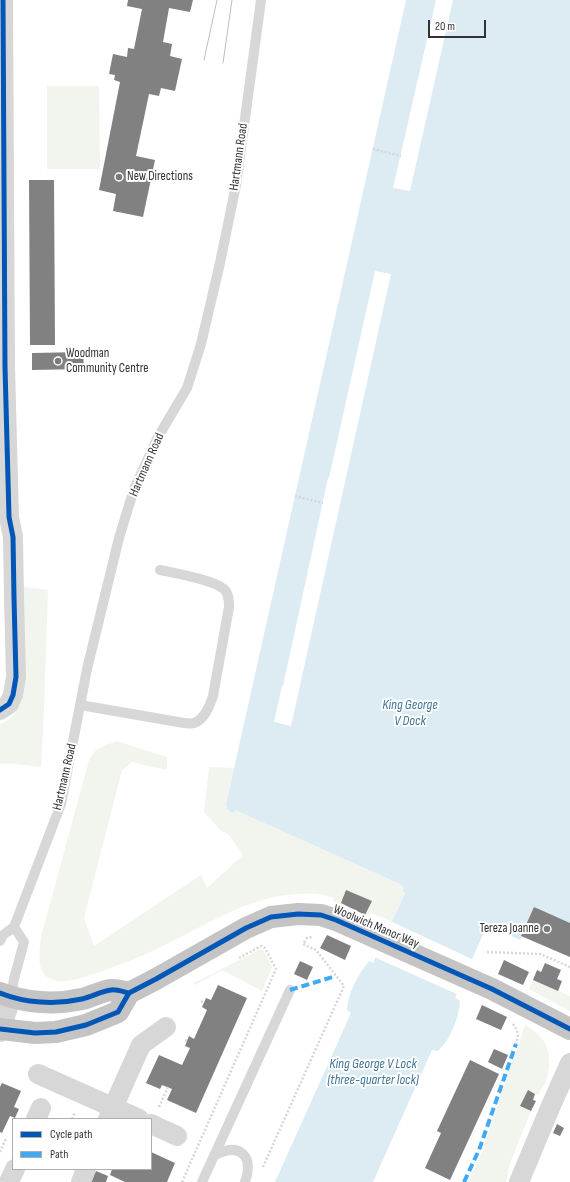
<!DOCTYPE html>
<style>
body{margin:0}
#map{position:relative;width:570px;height:1182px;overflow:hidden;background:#fff;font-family:"Sofia Sans Condensed",sans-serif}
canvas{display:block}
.legend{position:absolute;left:12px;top:1118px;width:140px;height:52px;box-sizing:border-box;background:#fff;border:1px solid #adadad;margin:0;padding:5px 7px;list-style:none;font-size:12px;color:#333}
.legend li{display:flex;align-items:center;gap:8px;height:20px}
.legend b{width:20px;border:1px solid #adadad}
.scale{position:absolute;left:428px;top:20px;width:58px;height:18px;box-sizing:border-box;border:2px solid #333;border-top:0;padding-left:5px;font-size:12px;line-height:14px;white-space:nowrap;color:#333;-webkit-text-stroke:3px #fff;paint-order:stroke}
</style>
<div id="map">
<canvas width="570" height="1182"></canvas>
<ul class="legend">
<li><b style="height:5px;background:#0057b8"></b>Cycle path</li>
<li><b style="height:5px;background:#3fa9f5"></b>Path</li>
</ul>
<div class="scale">20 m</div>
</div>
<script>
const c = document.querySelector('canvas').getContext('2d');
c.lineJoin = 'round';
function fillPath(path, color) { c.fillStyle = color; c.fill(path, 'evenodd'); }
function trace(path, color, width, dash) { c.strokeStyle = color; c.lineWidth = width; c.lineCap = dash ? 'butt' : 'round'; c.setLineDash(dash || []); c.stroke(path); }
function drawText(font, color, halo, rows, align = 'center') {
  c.font = font + ' "Sofia Sans Condensed",sans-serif'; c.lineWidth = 4; c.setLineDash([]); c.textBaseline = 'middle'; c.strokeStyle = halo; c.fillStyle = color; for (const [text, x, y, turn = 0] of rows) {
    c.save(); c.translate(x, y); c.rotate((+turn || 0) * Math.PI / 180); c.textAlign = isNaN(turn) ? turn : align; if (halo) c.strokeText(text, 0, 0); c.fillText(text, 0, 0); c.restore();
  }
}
const green = new Path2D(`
 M 47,86 L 99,86 L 100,169 L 47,169 Z
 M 23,587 L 48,590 L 44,710 L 41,767 L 8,763 L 0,764 L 0,724 C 13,720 20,708 23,696 Z
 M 117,741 L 167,757 L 167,770 L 132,762 L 122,770 L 84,918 L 94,946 L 201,875 L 207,888 L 243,855 L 228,834 L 221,831 L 204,812 L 209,767 L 234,768 L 226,804 L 235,810 L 402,885 L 404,887 L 405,892 L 392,922 L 371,913 L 369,916 L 333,901 L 334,898 C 322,893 311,893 298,894 C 290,895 282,895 274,897 C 234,906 198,929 161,947 C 138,958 115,967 91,975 C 78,979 59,986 47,977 C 36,969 40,949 41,937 L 89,760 L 95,751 L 106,745 Z
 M 261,949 L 264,951 L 272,967 L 262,991 L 222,970 L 195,985 L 194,983 Z
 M 533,980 L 570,996 L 570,1011 L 529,989 Z
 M 525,1025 C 532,1029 539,1034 544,1041 C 551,1052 550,1070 546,1081 C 544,1086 540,1091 538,1095 L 528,1091 L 521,1106 L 531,1111 L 510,1163 L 506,1182 L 468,1182 L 482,1151 Z`);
const water = new Path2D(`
 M 406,0 L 570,0 L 570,957 L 522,936 L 520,940 L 493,928 L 490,927 L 487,930 L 485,930 L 455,998 L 460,1001 C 460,1016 449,1042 438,1051 L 432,1050 L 373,1182 L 275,1182 L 351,1013 L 347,1010 C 348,992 358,975 369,961 L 373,963 L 405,893 L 403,891 L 404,887 L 400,884 L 235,810 L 233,813 C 229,811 227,809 226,804 Z`);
const pier = new Path2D(`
 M 436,0 L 453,0 L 410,191 L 393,188 Z
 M 375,271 L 391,274 L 291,726 L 274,722 L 282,686 L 283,686 L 328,478 L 329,478 Z
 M 390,921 L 474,960 L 459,995 L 374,957 Z`);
const building = new Path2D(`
 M 128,0 L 193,0 L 190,12 L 169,8 L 163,42 L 172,44 L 170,56 L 182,59 L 175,91 L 161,88 L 159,96 L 149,94 L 136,156 L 155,160 L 143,217 L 113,211 L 116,194 L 99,190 L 120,82 L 114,80 L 115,75 L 109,74 L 113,54 L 127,57 L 128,48 L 134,49 L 142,9 L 127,6 Z
 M 29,180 L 54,180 L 55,345 L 30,345 Z
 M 83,352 L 84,369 L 32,370 L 32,353 Z
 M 346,890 L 372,901 L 365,915 L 341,903 Z
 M 534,907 L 570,923 L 570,957 L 521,936 Z
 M 327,935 L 351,946 L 345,960 L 320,948 Z
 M 504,960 L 529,972 L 523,985 L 498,974 Z
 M 300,961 L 313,967 L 307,980 L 294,974 Z
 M 545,963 L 561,970 L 557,979 L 562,981 L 558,991 L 533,980 L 537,970 L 541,972 Z
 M 218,985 L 247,998 L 196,1113 L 167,1100 L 172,1089 L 162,1085 L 160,1089 L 146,1083 L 159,1055 L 182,1065 L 190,1048 L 185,1046 L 189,1036 L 194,1039 L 207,1010 L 202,1007 L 206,998 L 211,1000 Z
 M 482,1005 L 507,1017 L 501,1030 L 476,1019 Z
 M 494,1049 L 508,1055 L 502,1069 L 488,1062 Z
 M 470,1060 L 499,1074 L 450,1180 L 425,1168 L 441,1133 L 437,1131 Z
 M 2,1083 L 21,1091 L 14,1107 L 19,1109 L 15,1118 L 10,1116 L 2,1133 L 0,1132 L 0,1087 Z
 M 528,1090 L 535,1094 L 533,1100 L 536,1101 L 531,1111 L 520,1106 Z
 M 557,1124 L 564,1128 L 560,1136 L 553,1133 Z
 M 151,1152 L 175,1163 L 167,1182 L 125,1182 L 110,1175 L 112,1169 L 151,1169 Z
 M 96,1171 L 108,1176 L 106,1182 L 91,1182 Z`);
const path = new Path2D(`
 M 373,149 L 401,156
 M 295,496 L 323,503
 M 487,952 L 540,954 L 570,967
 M 201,1001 L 204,1003
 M 513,1024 C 518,1030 519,1036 516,1044
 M 185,1040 L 187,1041
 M 159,1107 L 168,1087
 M 72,1119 L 75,1112
 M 0,1152 L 6,1138
 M 263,1167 L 344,986 L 316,950 L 303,944 L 307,938 L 312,937
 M 182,1182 L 276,969 L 265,948 L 261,946 L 239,958`);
const lane = new Path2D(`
 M 80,705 L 184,723 C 187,723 192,724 194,723 C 205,719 210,705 213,696 L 229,607 C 229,601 229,594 224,589 C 214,580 174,573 160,570
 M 0,941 L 3,935 L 14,927 L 61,804 L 87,669 L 119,538 L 134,489 L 158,437 L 187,388 L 201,344 L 220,263 L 236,185 L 261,0
 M 11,998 L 14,979 L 24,942 L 14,927
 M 215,1155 C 240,1142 254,1156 245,1182
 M 202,1182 L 290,990`);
const street = new Path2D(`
 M 0,710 L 9,704 L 13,695 L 16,677 L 14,598 L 13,537 L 9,517 L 5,367 L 3,0
 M 0,1032 L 11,998
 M 38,1074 L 139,1119
 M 36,1119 L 41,1108
 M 108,1119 L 141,1045 L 166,1027
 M 151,1124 L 177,1136
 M 9,1182 L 15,1169
 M 81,1182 L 86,1169
 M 519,1182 L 550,1108 L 570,1063`);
const highway = new Path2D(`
 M 0,993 C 25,1003 55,1005 82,999 C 91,997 102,991 111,990 C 116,989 124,992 129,993
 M 0,1029 L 35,1033 L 56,1032 L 86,1025 L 118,1012 L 129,993 L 156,979 L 246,928 L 271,917 L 298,914 L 321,915 L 336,920 L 492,989 L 570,1029`);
const tram = new Path2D(`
 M 204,60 L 217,0
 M 223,63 L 232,0`);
const quiet = new Path2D(`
 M 290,990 L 336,976
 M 464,1182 L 479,1150 L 516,1044`);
const cycleway = new Path2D(`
 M 0,710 L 9,704 L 13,695 L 16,677 L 14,598 L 13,537 L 9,517 L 5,367 L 3,0
 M 0,993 C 25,1003 55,1005 82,999 C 91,997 102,991 111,990 C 116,989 124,992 129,993
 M 0,1029 L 35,1033 L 56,1032 L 86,1025 L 118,1012 L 129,993 L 156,979 L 246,928 L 271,917 L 298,914 L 321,915 L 336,920 L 492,989 L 570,1029`);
const markers = [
 [119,177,4,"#7a7a7a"],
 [58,361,4,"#7a7a7a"],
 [547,929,4,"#7a7a7a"]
];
const streetNames = [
 ["Hartmann Road",239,157,-82],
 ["Hartmann Road",147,465,-66],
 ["Hartmann Road",65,777,-77],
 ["Woolwich Manor Way",376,927,23]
];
const poiNames = [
 ["New Directions",127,177],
 ["Woodman",66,354],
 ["Community Centre",66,369],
 ["Tereza Joanne",539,929,"right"]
];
const waterNames = [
 ["King George",410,705],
 ["V Dock",410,721],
 ["King George V Lock",373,1064],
 ["(three-quarter lock)",373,1080]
];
fillPath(green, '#f1f5ed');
fillPath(water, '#ddebf3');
fillPath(pier, '#fff');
fillPath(building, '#818181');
trace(path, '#d6d6d6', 2.5, [2, 2]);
trace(lane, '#d7d7d7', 10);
trace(street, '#d7d7d7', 20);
trace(highway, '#c4c4c4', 22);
trace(tram, '#bebebe', 1);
trace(quiet, '#3fa9f5', 4, [8, 4]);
trace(cycleway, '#0057b8', 5);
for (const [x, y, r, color] of markers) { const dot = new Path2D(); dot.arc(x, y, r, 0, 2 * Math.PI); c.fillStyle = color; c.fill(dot); trace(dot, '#fff', 1.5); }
drawText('13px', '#333', '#fff', streetNames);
drawText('13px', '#333', '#fff', poiNames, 'left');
drawText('italic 14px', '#3f7597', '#fff', waterNames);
</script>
